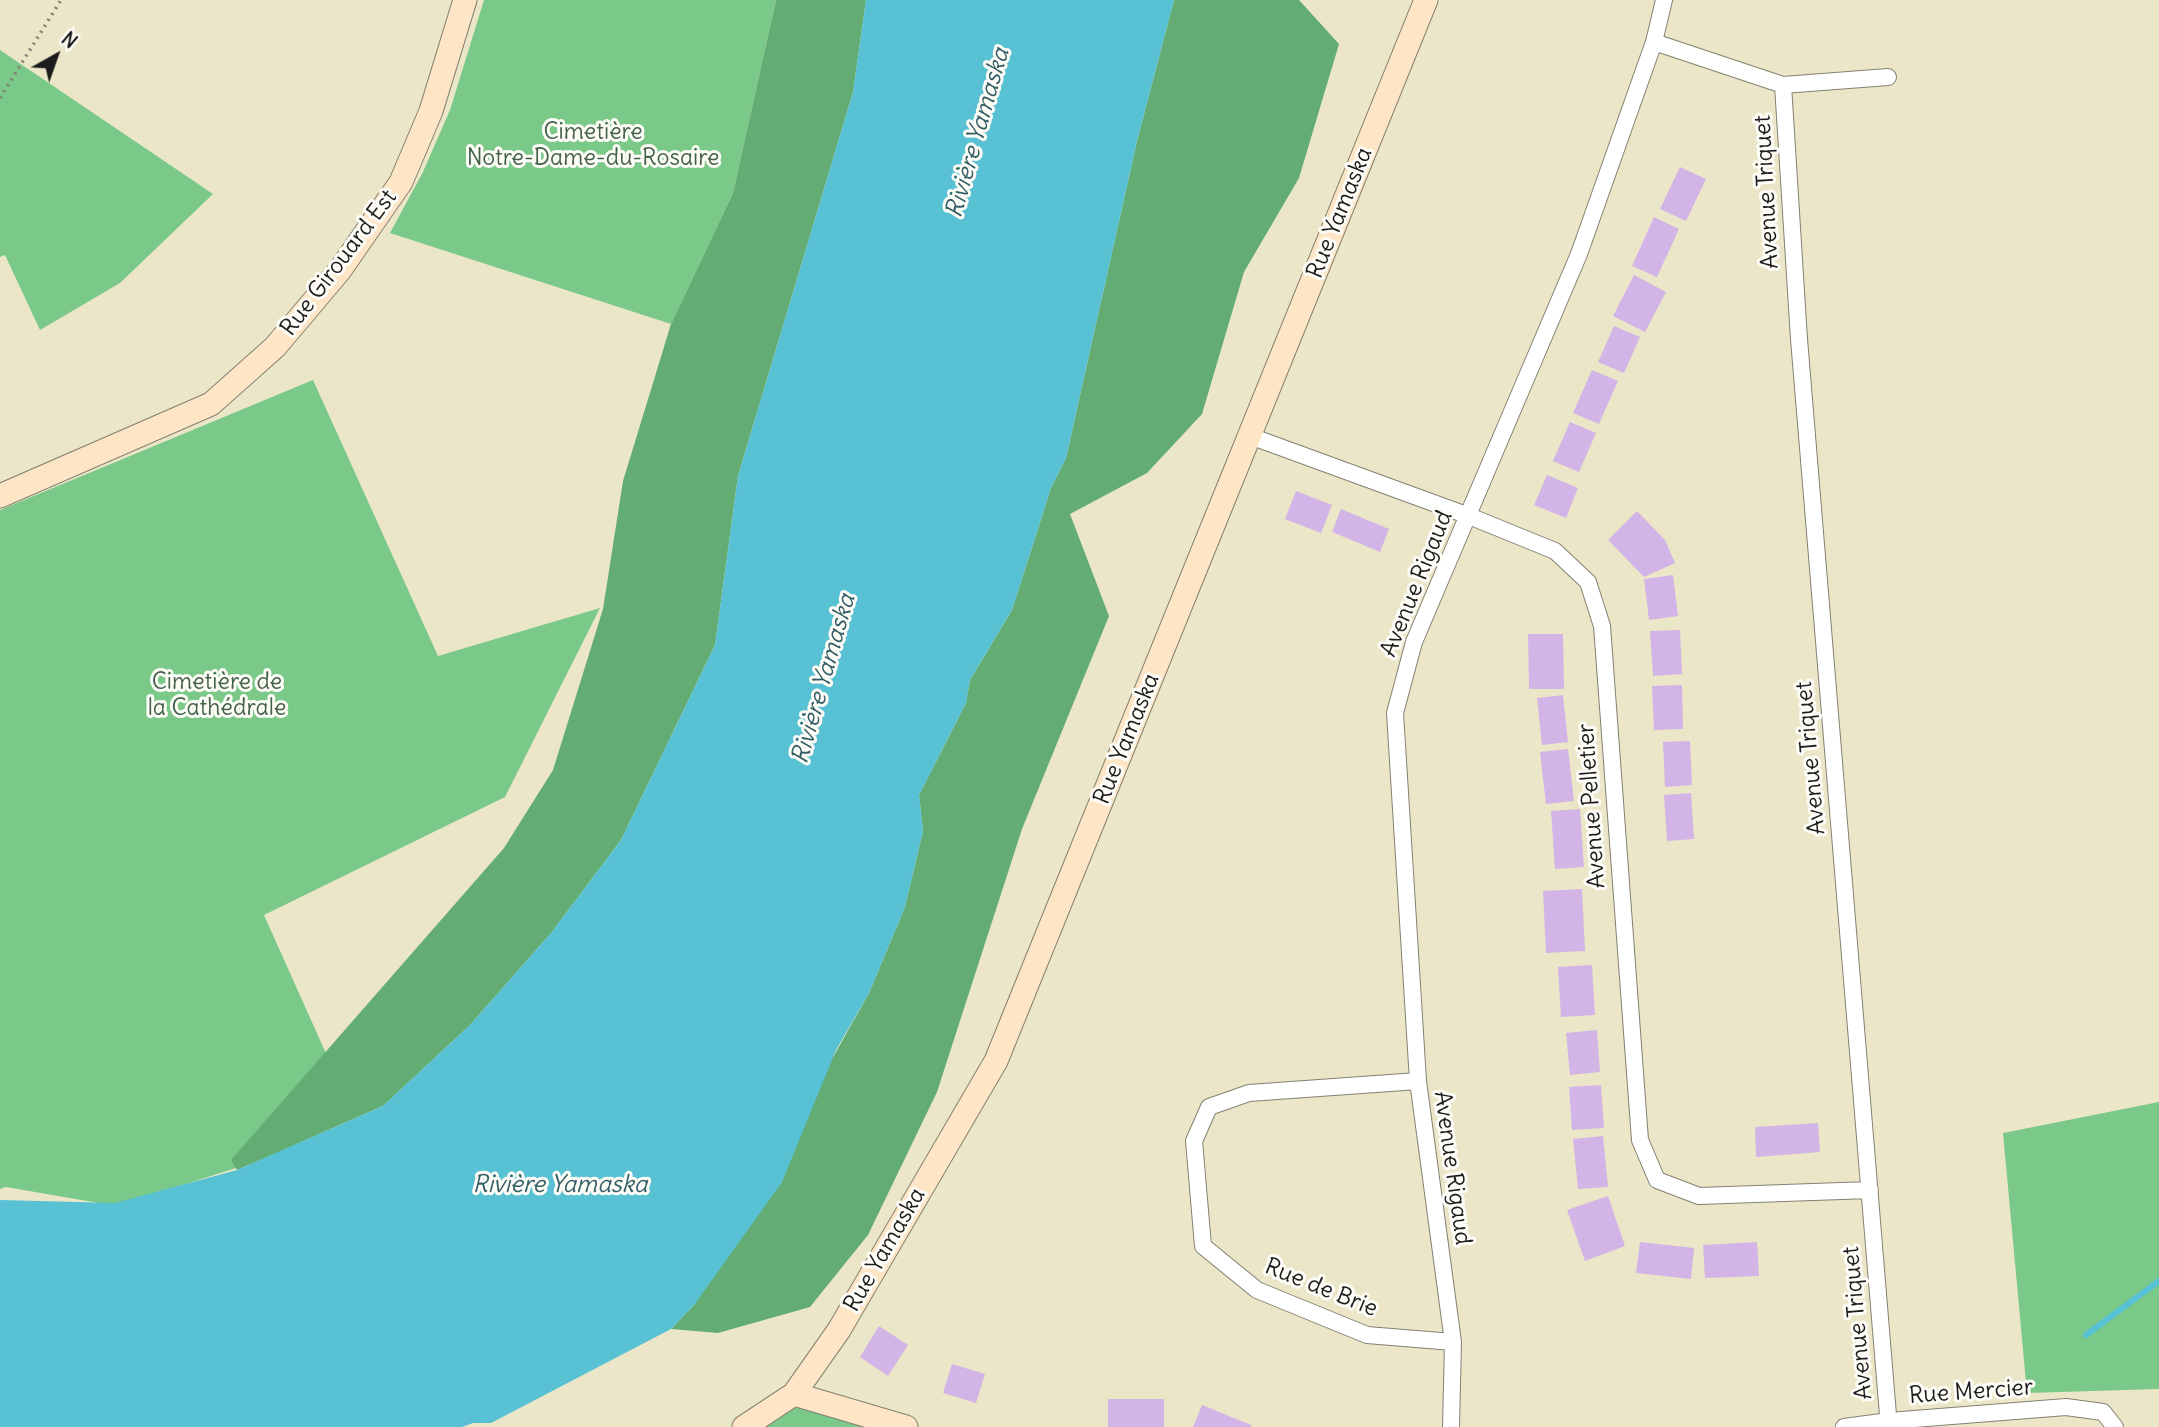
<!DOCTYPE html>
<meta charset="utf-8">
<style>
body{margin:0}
#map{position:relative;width:2159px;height:1427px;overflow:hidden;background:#ebe6c8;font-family:Delius,sans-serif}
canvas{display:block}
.north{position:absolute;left:21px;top:21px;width:70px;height:70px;-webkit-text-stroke:5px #fdfcf7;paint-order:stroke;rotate:40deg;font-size:19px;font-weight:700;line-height:28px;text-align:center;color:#1c1c1c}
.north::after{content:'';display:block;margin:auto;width:24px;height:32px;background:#1c1c1c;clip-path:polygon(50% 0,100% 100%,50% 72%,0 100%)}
</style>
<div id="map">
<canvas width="2159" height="1427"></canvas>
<div class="north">N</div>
</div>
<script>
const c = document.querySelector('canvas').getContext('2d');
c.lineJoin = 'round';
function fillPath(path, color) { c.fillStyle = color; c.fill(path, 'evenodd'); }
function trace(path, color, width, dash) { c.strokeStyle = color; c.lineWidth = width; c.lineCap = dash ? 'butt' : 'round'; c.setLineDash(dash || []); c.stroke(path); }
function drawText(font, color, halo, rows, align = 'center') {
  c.font = font + ' Delius,sans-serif'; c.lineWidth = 6; c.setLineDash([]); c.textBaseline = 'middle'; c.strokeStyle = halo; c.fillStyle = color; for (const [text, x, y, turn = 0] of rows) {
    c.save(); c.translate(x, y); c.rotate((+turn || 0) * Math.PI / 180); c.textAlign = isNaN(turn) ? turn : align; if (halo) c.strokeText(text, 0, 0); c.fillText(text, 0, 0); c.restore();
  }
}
const green = new Path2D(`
 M 484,0 L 776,0 L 733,193 L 671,324 L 390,233 L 423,172 L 450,110 Z
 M 0,50 L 213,194 L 120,283 L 40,330 L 5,255 L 0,257 Z
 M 313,380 L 438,656 L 600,608 L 505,797 L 264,915 L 354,1116 L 271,1157 L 116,1206 L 6,1187 L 0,1189 L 0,510 Z
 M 2159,1102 L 2159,1389 L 2027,1393 L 2003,1133 Z
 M 794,1394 L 896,1427 L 754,1427 Z`);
const forest = new Path2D(`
 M 776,0 L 866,0 L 853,92 L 738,476 L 715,645 L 621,840 L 551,933 L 470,1025 L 383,1106 L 237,1170 L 231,1160 L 504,848 L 553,770 L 603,609 L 623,481 L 671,324 L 733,193 Z
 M 1174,0 L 1299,0 L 1339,44 L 1299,178 L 1244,272 L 1202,414 L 1147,473 L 1070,514 L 1109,616 L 1022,829 L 937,1092 L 868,1235 L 810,1307 L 718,1333 L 671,1329 L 694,1305 L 869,993 L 905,907 L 923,831 L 919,795 L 966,703 L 970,680 L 1012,610 L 1051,488 L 1066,458 L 1137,141 Z`);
const water = new Path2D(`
 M 866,0 L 1174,0 L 1137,141 L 1066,458 L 1051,488 L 1012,610 L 970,680 L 966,703 L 919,795 L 923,831 L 905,907 L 869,993 L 836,1050 L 782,1182 L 694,1305 L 671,1329 L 491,1423 L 473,1423 L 462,1427 L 0,1427 L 0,1200 L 115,1203 L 237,1170 L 383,1106 L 470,1025 L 551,933 L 621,840 L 715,645 L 738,476 L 853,92 Z`);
const stream = new Path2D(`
 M 2086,1335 L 2159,1281`);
const building = new Path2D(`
 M 1680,167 L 1706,179 L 1686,221 L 1660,209 Z
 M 1654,217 L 1679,229 L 1657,277 L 1632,266 Z
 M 1634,275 L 1666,292 L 1645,332 L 1613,316 Z
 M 1614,326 L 1640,337 L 1624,373 L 1598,362 Z
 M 1592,370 L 1618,381 L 1599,424 L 1573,413 Z
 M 1570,422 L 1596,433 L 1579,472 L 1553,461 Z
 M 1547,475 L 1578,488 L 1566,518 L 1534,505 Z
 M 1296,491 L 1332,505 L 1321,533 L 1285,519 Z
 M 1341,509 L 1389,529 L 1380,552 L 1332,532 Z
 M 1637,511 L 1665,540 L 1675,563 L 1644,577 L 1608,540 Z
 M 1673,575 L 1678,616 L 1649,620 L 1644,579 Z
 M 1680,630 L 1682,674 L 1653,676 L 1650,631 Z
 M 1528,634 L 1563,634 L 1564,689 L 1529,689 Z
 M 1682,685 L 1683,729 L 1654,730 L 1652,686 Z
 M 1563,695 L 1568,742 L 1542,745 L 1537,698 Z
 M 1690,741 L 1692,785 L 1665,787 L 1663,742 Z
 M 1568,749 L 1574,801 L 1546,804 L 1540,752 Z
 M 1691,793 L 1694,839 L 1667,841 L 1664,795 Z
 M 1580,809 L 1584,867 L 1555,869 L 1551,811 Z
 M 1582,889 L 1585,951 L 1546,953 L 1543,891 Z
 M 1592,965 L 1595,1015 L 1561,1017 L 1558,967 Z
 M 1597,1030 L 1600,1072 L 1570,1075 L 1566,1033 Z
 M 1601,1085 L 1604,1128 L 1572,1130 L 1569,1087 Z
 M 1818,1123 L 1820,1152 L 1756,1157 L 1755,1127 Z
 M 1603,1136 L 1608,1187 L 1578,1189 L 1573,1139 Z
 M 1608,1196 L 1625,1246 L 1585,1261 L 1567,1210 Z
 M 1640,1242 L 1694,1248 L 1691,1279 L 1636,1273 Z
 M 1757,1242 L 1759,1276 L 1705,1278 L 1703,1245 Z
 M 879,1326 L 908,1345 L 888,1376 L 860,1357 Z
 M 952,1364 L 985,1374 L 976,1403 L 943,1393 Z
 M 1108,1399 L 1164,1399 L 1164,1427 L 1108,1427 Z
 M 1202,1405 L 1251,1425 L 1251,1427 L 1193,1427 Z`);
const path = new Path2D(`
 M 0,98 L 61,0`);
const street = new Path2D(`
 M 1654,42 L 1783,85 L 1888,77
 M 1783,85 L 1799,339 L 1889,1427
 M 1250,436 L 1469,516 L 1555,551 L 1588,582 L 1602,626 L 1640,1140 L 1657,1180 L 1699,1196 L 1870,1190
 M 1418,1081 L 1249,1093 L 1209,1107 L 1194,1141 L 1203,1246 L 1257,1290 L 1367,1335 L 1453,1342
 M 1451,1427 L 1453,1342 L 1418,1081 L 1395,713 L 1414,642 L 1579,254 L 1654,42 L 1664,0
 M 1844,1427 L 1889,1421 L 2066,1407 L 2103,1412 L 2115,1427`);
const secondary = new Path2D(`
 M 0,496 L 211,404 L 275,347 L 340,270 L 401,182 L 431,111 L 465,0
 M 794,1394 L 906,1427
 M 744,1427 L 794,1394 L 839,1330 L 996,1061 L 1426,0`);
const parkNames = [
 ["Cimetière",593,132],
 ["Notre-Dame-du-Rosaire",593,158],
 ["Cimetière de",217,682],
 ["la Cathédrale",217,708]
];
const streetNames = [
 ["Avenue Triquet",1767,192,-93],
 ["Rue Yamaska",1340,213,-68],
 ["Rue Girouard Est",339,263,-53],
 ["Avenue Rigaud",1417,584,-68],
 ["Rue Yamaska",1127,739,-68],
 ["Avenue Triquet",1811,758,-95],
 ["Avenue Pelletier",1592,806,-94],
 ["Avenue Rigaud",1452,1168,82],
 ["Rue Yamaska",885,1250,-60],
 ["Rue de Brie",1321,1288,22],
 ["Avenue Triquet",1858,1323,-95],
 ["Rue Mercier",1971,1392,-4]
];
const waterNames = [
 ["Rivière Yamaska",978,133,-74],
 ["Rivière Yamaska",824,679,-74],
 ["Rivière Yamaska",560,1185]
];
fillPath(green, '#7ac989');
fillPath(forest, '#63ad75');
fillPath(water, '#58c1d4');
trace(stream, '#58c1d4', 6);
fillPath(building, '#d2b4e6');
trace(street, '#848172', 18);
trace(secondary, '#848172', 25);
trace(path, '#848172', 3.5, [2, 5]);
trace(street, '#fff', 16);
trace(secondary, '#fde5c5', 23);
drawText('23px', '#426148', '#fdfcf7', parkNames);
drawText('23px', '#1c1c1c', '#fdfcf7', streetNames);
drawText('italic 24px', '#345e66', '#fdfcf7', waterNames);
</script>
